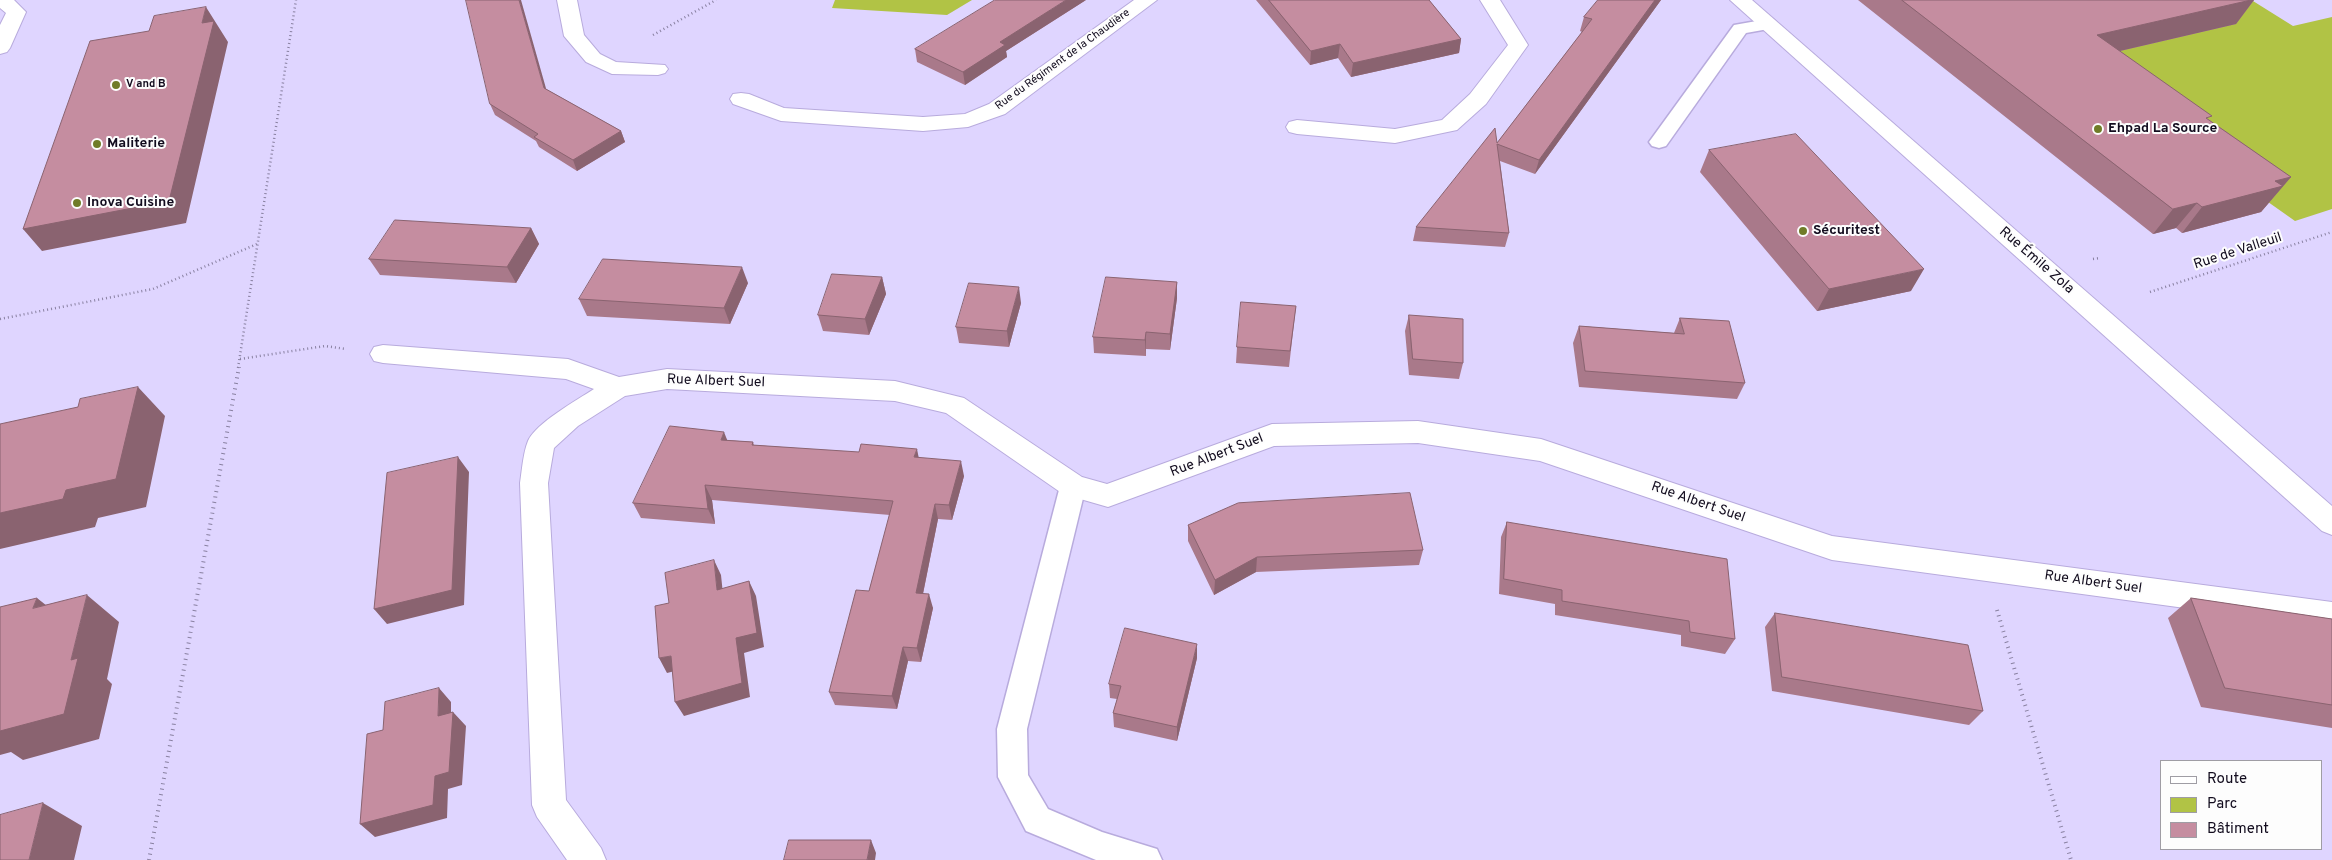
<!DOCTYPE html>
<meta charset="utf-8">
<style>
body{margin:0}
#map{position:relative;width:2332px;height:860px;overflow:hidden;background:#dfd5ff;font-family:Overpass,sans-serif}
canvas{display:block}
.legend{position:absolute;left:2160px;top:760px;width:162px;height:90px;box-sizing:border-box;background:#fdfdfd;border:1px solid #9f9da4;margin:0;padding:6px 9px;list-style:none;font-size:15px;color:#120c1e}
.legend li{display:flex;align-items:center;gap:10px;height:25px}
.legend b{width:25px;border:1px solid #9f9da4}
</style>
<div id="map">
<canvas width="2332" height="860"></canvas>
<ul class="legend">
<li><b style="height:6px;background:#fff"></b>Route</li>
<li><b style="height:14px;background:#b1c345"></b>Parc</li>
<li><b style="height:14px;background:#c58da0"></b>Bâtiment</li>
</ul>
</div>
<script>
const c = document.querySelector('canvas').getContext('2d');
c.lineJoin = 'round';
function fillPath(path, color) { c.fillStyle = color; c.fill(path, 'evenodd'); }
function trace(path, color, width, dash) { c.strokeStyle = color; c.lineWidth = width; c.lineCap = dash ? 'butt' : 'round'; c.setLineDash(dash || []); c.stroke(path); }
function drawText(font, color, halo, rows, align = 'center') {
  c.font = font + ' Overpass,sans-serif'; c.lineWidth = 4; c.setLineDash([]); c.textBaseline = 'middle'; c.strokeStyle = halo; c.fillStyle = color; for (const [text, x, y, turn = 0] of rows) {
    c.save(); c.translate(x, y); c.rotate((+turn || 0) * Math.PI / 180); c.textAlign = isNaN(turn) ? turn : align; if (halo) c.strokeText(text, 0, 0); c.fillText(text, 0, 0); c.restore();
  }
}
const green = new Path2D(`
 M 835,0 L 972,0 L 947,15 L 832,8 Z
 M 2253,1 L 2293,26 L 2332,17 L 2332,209 L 2295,221 L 2261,197 L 2093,57 L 2235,24 L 2214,10 Z`);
const pathFar1 = new Path2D(`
 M 653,35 L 716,0
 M 2093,259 L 2100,258
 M 2150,292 L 2332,232
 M 0,319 L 153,289 L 257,244
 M 240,359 L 325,346 L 346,349
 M 238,368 L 296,0`);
const path = new Path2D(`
 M 1997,610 L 2071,860
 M 149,860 L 239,367`);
const service = new Path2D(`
 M 1768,19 L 1774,20 L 1777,24 L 1774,28 L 1746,33 L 1666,146 L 1659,148 L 1652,146 L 1649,142 L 1652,138 L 1734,25 Z
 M 1073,476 L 1082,479 L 1086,486 L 1027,729 L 1028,775 L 1048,809 L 1102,832 L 1157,849 L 1162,860 L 1096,860 L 1026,831 L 998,777 L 997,729 L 1060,486 L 1064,479 Z`);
const minor = new Path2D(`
 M 0,0 L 14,0 L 26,12 L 10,48 L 7,52 L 0,54 L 0,25 L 6,13 L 0,8 Z
 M 557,0 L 577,0 L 584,35 L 600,54 L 616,62 L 665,65 L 668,69 L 665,73 L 658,75 L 612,74 L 586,62 L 564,36 Z
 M 1134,0 L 1157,0 L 1005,114 L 968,127 L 923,131 L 781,121 L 733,104 L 730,99 L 733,94 L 741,93 L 749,94 L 784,108 L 923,117 L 965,114 L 989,104 Z
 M 1480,0 L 1500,0 L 1528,45 L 1486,104 L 1457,130 L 1395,143 L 1297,134 L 1289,132 L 1286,127 L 1289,122 L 1297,120 L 1395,129 L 1442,120 L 1470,94 L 1508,45 Z
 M 383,345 L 568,359 L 619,377 L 667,369 L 895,381 L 964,398 L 1082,477 L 1107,484 L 1272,424 L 1418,421 L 1541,439 L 1832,536 L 2332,602 L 2332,628 L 1832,560 L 1540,461 L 1418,443 L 1274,446 L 1108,507 L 1063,494 L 946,413 L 895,401 L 667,389 L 625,396 L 578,426 L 554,448 L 548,483 L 566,800 L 601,848 L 606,860 L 567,860 L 537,817 L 532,805 L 520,483 C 522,470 523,453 528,441 C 536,423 577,400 594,389 L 566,379 L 383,363 L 374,361 L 370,354 L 374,347 Z`);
const secondary = new Path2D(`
 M 1730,0 L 1752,0 L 2332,506 L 2332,535 L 2322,531 Z`);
const wall = new Path2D(`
 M 1086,0 L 1006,51 L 1007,57 L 965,85 L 917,62 L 915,49 Z
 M 1256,0 L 1429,0 L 1461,39 L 1459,53 L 1351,77 L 1338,58 L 1310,65 Z
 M 1598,0 L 1661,0 L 1535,174 L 1500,161 L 1509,233 L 1505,247 L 1413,241 L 1416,227 L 1497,143 L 1582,32 L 1580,31 L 1584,17 Z
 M 1858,0 L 2254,0 L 2236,24 L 2120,51 L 2209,120 L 2291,177 L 2261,212 L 2182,233 L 2176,228 L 2153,234 Z
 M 546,89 L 621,131 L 625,142 L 577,171 L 539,147 L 536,141 L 495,115 L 490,104 Z
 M 1709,150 L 1911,291 L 1817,311 L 1700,172 Z
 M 531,228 L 539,244 L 516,283 L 380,275 L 369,259 Z
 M 882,277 L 886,294 L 869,335 L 823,331 L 818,315 Z
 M 1177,282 L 1177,298 L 1170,350 L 1146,349 L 1146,356 L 1094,353 L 1093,337 Z
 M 748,283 L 730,324 L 587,316 L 579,299 Z
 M 1021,303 L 1009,347 L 959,343 L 956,327 Z
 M 1296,306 L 1289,367 L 1236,363 L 1237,347 Z
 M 1409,315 L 1463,363 L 1459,379 L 1409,375 L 1405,331 Z
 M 1680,318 L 1745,383 L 1737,399 L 1579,387 L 1573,343 L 1579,326 L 1674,333 Z
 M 727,440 L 753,442 L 754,445 L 919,457 L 964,476 L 952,520 L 938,519 L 923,594 L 933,608 L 921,662 L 908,661 L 897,709 L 835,705 L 829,692 L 869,591 L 890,515 L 712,500 L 715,524 L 641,518 L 633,503 Z
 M 1507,522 L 1735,639 L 1725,654 L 1681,646 L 1681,635 L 1555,615 L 1555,604 L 1499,594 L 1501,537 Z
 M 1188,525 L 1423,550 L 1419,565 L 1256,572 L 1214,595 L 1188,541 Z
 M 2191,598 L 2332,619 L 2332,728 L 2201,707 L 2168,618 Z
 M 1775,613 L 1983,711 L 1969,725 L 1772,691 L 1765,627 Z
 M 1197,658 L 1177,741 L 1114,727 L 1113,713 L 1117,699 L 1110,698 L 1109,684 Z`);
const shadedWall = new Path2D(`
 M 519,0 L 521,0 L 549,99 L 544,88 Z
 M 1066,0 L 1086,0 L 1006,51 L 1007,57 L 965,85 L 963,72 L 1000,42 Z
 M 1655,0 L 1661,0 L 1535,174 L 1539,160 Z
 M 2251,0 L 2254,0 L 2236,24 L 2081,60 L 2097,35 Z
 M 206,7 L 228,42 L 186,223 L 42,251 L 23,229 L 202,23 Z
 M 1461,39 L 1459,53 L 1351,77 L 1353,63 Z
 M 1340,44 L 1338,58 L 1310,65 L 1311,51 Z
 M 621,131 L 625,142 L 577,171 L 573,160 Z
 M 2291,177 L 2261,212 L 2182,233 L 2202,207 L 2275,181 Z
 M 2197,203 L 2176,228 L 2153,234 L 2173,209 Z
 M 531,228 L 539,244 L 516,283 L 507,267 Z
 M 742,267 L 748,283 L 730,324 L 724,308 Z
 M 1924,269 L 1911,291 L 1817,311 L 1829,289 Z
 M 882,277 L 886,294 L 869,335 L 865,319 Z
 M 1177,282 L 1177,298 L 1170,350 L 1170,334 Z
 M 1019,287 L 1021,303 L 1009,347 L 1007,331 Z
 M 1146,332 L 1146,356 L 1145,340 Z
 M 138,387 L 165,416 L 146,507 L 98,518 L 95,527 L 0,549 L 0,513 L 66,490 Z
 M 724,432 L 730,447 L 721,440 Z
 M 917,449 L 920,464 L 914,457 Z
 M 458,457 L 469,472 L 464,605 L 387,624 L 374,609 Z
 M 961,461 L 964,476 L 952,520 L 949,505 Z
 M 705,485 L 712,500 L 715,524 L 708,509 Z
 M 935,504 L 938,519 L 920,608 L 916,593 Z
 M 1257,557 L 1256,572 L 1214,595 L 1215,580 Z
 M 714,560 L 721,575 L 724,604 L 717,590 Z
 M 749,581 L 756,596 L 764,647 L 744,653 L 750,697 L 684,716 L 675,702 Z
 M 929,594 L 933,608 L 921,662 L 917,648 Z
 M 87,595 L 119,622 L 107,679 L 112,684 L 99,739 L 23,760 L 11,752 L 0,755 L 0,731 L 71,660 Z
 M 37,598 L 71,625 L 33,608 Z
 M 1197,644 L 1197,658 L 1177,741 L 1177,727 Z
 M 903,647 L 908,661 L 897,709 L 892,696 Z
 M 671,656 L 679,670 L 667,673 L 659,658 Z
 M 439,688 L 451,702 L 451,729 L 438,716 Z
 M 453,712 L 466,726 L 462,785 L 448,789 L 447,818 L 375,837 L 360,824 L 435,776 Z
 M 43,803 L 82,826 L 74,860 L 29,860 Z
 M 871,840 L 876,853 L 875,860 L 867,860 Z`);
const building = new Path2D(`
 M 466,0 L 519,0 L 544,88 L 621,131 L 573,160 L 534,137 L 538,134 L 490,104 Z
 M 995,0 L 1066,0 L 1000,42 L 1005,45 L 963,72 L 915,49 Z
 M 1269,0 L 1429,0 L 1461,39 L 1353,63 L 1340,44 L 1311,51 Z
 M 1598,0 L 1655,0 L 1539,160 L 1497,144 L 1509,233 L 1416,227 L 1495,128 L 1497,143 L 1592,19 L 1584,17 Z
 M 1902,0 L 2251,0 L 2097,35 L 2212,116 L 2206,118 L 2291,177 L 2275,181 L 2283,186 L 2202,207 L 2197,203 L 2173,209 Z
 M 206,7 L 202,23 L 214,21 L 169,201 L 23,229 L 90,41 L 149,31 L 154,16 Z
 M 1796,134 L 1924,269 L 1829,289 L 1709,150 Z
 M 395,220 L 531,228 L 507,267 L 369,259 Z
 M 603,259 L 742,267 L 724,308 L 579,299 Z
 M 832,274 L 882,277 L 865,319 L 818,315 Z
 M 1106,277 L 1177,282 L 1170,334 L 1146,332 L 1145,340 L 1093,337 Z
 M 969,283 L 1019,287 L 1007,331 L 956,327 Z
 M 1241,302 L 1296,306 L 1290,351 L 1237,347 Z
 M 1409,315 L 1463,319 L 1463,363 L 1413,359 Z
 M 1680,318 L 1729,321 L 1745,383 L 1585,371 L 1579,326 L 1684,334 Z
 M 138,387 L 116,479 L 66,490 L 63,499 L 0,513 L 0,424 L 78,407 L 80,399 Z
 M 670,426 L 724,432 L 721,440 L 753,442 L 752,445 L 859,452 L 861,444 L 917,449 L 914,457 L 961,461 L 949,505 L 935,504 L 916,593 L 929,594 L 917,648 L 903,647 L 892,696 L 829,692 L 856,590 L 869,591 L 893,501 L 705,485 L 708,509 L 633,503 Z
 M 458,457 L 452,590 L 374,609 L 387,473 Z
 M 1410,493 L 1423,550 L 1257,557 L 1215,580 L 1188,525 L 1238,503 Z
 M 1507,522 L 1727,559 L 1735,639 L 1690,632 L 1689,621 L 1562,601 L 1562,590 L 1504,579 Z
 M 714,560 L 717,590 L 749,581 L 757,633 L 736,638 L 742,683 L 675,702 L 671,656 L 659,658 L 655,606 L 669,603 L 665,573 Z
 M 87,595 L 71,660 L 78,658 L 64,714 L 0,731 L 0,607 L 37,598 L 33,608 Z
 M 2191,598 L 2332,619 L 2332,705 L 2225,688 Z
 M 1775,613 L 1968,645 L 1983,711 L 1782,677 Z
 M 1125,628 L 1197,644 L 1177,727 L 1113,713 L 1121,686 L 1109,684 Z
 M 439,688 L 438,716 L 453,712 L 449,772 L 435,776 L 433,805 L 360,824 L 367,734 L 383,730 L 385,702 Z
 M 43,803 L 29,860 L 0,860 L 0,815 Z
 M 789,840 L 871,840 L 867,860 L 784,860 Z`);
const markers = [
 [116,85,5,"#707c28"],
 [2098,129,5,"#707c28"],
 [97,144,5,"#707c28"],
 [77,203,5,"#707c28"],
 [1803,231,5,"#707c28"]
];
const farStreetnames = [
 ["Rue du Régiment de la Chaudière",1063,60,-36]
];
const farPoinames = [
 ["V and B",126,85]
];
const poiNames = [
 ["Ehpad La Source",2108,129],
 ["Maliterie",107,144],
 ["Inova Cuisine",87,203],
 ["Sécuritest",1813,231]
];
const streetNames = [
 ["Rue de Valleuil",2238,252,-18],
 ["Rue Émile Zola",2036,261,41],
 ["Rue Albert Suel",716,382,2],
 ["Rue Albert Suel",1217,456,-21],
 ["Rue Albert Suel",1698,503,19],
 ["Rue Albert Suel",2093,583,8]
];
fillPath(green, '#b1c345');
trace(service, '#b8abdd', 3);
trace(minor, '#b8abdd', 2);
trace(secondary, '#b8abdd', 2);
trace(pathFar1, '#8981a1', 2.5, [1, 3]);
trace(path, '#8981a1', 4, [1, 4.5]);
fillPath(service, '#fff');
fillPath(minor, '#fff');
fillPath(secondary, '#fff');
fillPath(wall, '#a9798a');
fillPath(shadedWall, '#8a6370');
fillPath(building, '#c58da0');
trace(building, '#8a6370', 1);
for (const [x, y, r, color] of markers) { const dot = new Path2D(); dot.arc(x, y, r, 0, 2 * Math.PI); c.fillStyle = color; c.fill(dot); trace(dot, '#fdfdfd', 2); }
drawText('11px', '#120c1e', '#fdfdfd', farStreetnames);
drawText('bold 11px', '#120c1e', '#fdfdfd', farPoinames, 'left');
drawText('bold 14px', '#120c1e', '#fdfdfd', poiNames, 'left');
drawText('14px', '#120c1e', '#fdfdfd', streetNames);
</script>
